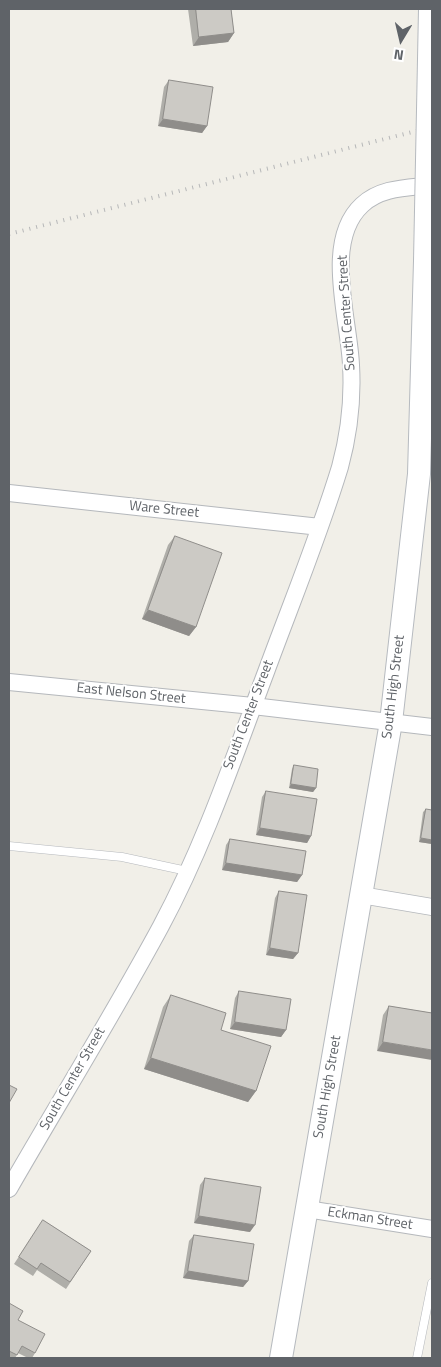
<!DOCTYPE html>
<style>
body{margin:0}
#map{position:relative;width:441px;height:1367px;overflow:hidden;background:#f1efe8;font-family:"Titillium Web",sans-serif}
canvas{display:block}
.frame{position:absolute;inset:0;border:10px solid #5f6368;pointer-events:none}
.north{position:absolute;left:376px;top:15px;width:50px;height:50px;-webkit-text-stroke:4px #fff;paint-order:stroke;rotate:189deg;font-size:14px;font-weight:700;line-height:20px;text-align:center;color:#5f6368}
.north::after{content:'';display:block;margin:auto;width:18px;height:22px;background:#5f6368;clip-path:polygon(50% 0,100% 100%,50% 72%,0 100%)}
</style>
<div id="map">
<canvas width="441" height="1367"></canvas>
<div class="frame"></div>
<div class="north">N</div>
</div>
<script>
const c = document.querySelector('canvas').getContext('2d');
c.lineJoin = 'round';
function trace(path, color, width, dash) { c.strokeStyle = color; c.lineWidth = width; c.lineCap = dash ? 'butt' : 'round'; c.setLineDash(dash || []); c.stroke(path); }
function fillPath(path, color) { c.fillStyle = color; c.fill(path, 'evenodd'); }
function drawText(font, color, halo, rows, align = 'center') {
  c.font = font + ' "Titillium Web",sans-serif'; c.lineWidth = 4; c.setLineDash([]); c.textBaseline = 'middle'; c.strokeStyle = halo; c.fillStyle = color; for (const [text, x, y, turn = 0] of rows) {
    c.save(); c.translate(x, y); c.rotate((+turn || 0) * Math.PI / 180); c.textAlign = isNaN(turn) ? turn : align; if (halo) c.strokeText(text, 0, 0); c.fillText(text, 0, 0); c.restore();
  }
}
const service = new Path2D(`
 M 9,846 L 122,857 L 187,871
 M 417,1358 L 432,1283`);
const minor = new Path2D(`
 M 9,493 L 320,527
 M 9,682 L 253,706 L 432,727
 M 361,895 L 432,907
 M 9,1189 C 59,1102 113,1015 161,926 C 204,846 234,757 266,672 C 291,604 319,536 340,467 C 349,434 353,399 351,365 C 349,318 323,241 362,205 C 381,187 408,188 432,185
 M 307,1209 L 432,1229`);
const secondary = new Path2D(`
 M 281,1358 L 391,722 L 419,474 L 425,261`);
const rail = new Path2D(`
 M 9,234 L 432,127`);
const secondaryBridge = new Path2D(`
 M 425,261 L 430,9`);
const wall = new Path2D(`
 M 188,9 L 231,9 L 234,33 L 228,42 L 193,46 Z
 M 169,80 L 207,126 L 202,133 L 158,126 L 164,87 Z
 M 175,536 L 196,627 L 189,636 L 142,619 L 168,545 Z
 M 294,765 L 316,788 L 313,792 L 289,788 L 292,769 Z
 M 266,791 L 311,836 L 307,843 L 256,835 L 262,797 Z
 M 426,809 L 432,844 L 419,842 L 423,812 Z
 M 230,839 L 302,875 L 297,882 L 222,870 L 226,845 Z
 M 279,891 L 298,953 L 293,959 L 266,955 L 275,898 Z
 M 239,991 L 286,1030 L 281,1037 L 230,1029 L 235,998 Z
 M 171,995 L 221,1030 L 256,1091 L 248,1102 L 144,1069 L 163,1007 Z
 M 389,1006 L 432,1013 L 377,1051 L 383,1015 Z
 M 205,1178 L 250,1232 L 194,1223 L 200,1185 Z
 M 43,1220 L 91,1251 L 66,1289 L 37,1270 L 33,1276 L 14,1264 Z
 M 194,1235 L 248,1281 L 243,1287 L 183,1278 L 189,1241 Z
 M 9,1303 L 35,1353 L 32,1358 L 28,1358 L 18,1353 L 15,1358 L 9,1358 Z`);
const shadedWall = new Path2D(`
 M 234,33 L 228,42 L 193,46 L 199,37 Z
 M 163,119 L 207,126 L 202,133 L 158,126 Z
 M 148,610 L 196,627 L 189,636 L 142,619 Z
 M 291,784 L 316,788 L 313,792 L 289,788 Z
 M 260,828 L 311,836 L 307,843 L 256,835 Z
 M 421,838 L 432,840 L 432,844 L 419,842 Z
 M 226,863 L 302,875 L 297,882 L 222,870 Z
 M 270,948 L 298,953 L 293,959 L 266,955 Z
 M 235,1022 L 286,1030 L 281,1037 L 230,1029 Z
 M 383,1042 L 432,1050 L 432,1060 L 377,1051 Z
 M 151,1058 L 256,1091 L 248,1102 L 144,1069 Z
 M 199,1216 L 255,1225 L 250,1232 L 194,1223 Z
 M 188,1271 L 248,1281 L 243,1287 L 183,1278 Z`);
const building = new Path2D(`
 M 196,9 L 231,9 L 234,33 L 199,37 Z
 M 169,80 L 213,87 L 207,126 L 163,119 Z
 M 175,536 L 222,553 L 196,627 L 148,610 Z
 M 294,765 L 318,769 L 316,788 L 291,784 Z
 M 266,791 L 317,799 L 311,836 L 260,828 Z
 M 426,809 L 432,810 L 432,840 L 421,838 Z
 M 230,839 L 306,851 L 302,875 L 226,863 Z
 M 279,891 L 307,895 L 298,953 L 270,948 Z
 M 239,991 L 291,999 L 286,1030 L 235,1022 Z
 M 171,995 L 226,1013 L 221,1030 L 271,1046 L 256,1091 L 151,1058 Z
 M 389,1006 L 432,1013 L 432,1050 L 383,1042 Z
 M 9,1085 L 17,1089 L 9,1103 Z
 M 205,1178 L 261,1187 L 255,1225 L 199,1216 Z
 M 43,1220 L 91,1251 L 70,1282 L 41,1263 L 37,1269 L 19,1257 Z
 M 194,1235 L 254,1244 L 248,1281 L 188,1271 Z
 M 9,1303 L 23,1311 L 18,1320 L 45,1334 L 35,1353 L 22,1346 L 17,1355 L 9,1351 Z`);
const streetNames = [
 ["South Center Street",347,313,-94],
 ["Ware Street",164,510,6],
 ["South High Street",394,687,-83],
 ["East Nelson Street",131,694,6],
 ["South Center Street",249,715,-69],
 ["South Center Street",73,1079,-60],
 ["South High Street",328,1087,-80],
 ["Eckman Street",370,1219,9]
];
trace(service, '#b5b8bc', 9);
trace(minor, '#b5b8bc', 18);
trace(secondary, '#b6babf', 24);
trace(service, '#fff', 8);
trace(minor, '#fff', 16);
trace(secondary, '#fff', 22);
trace(rail, '#b6b7b8', 4, [1, 6]);
trace(secondaryBridge, '#b6babf', 24, []);
trace(secondaryBridge, '#fff', 22);
fillPath(wall, '#afaea9');
fillPath(shadedWall, '#8f8d8a');
fillPath(building, '#cccac5');
trace(building, '#8f8d8a', 1);
drawText('14px', '#5f6368', '#fff', streetNames);
</script>
